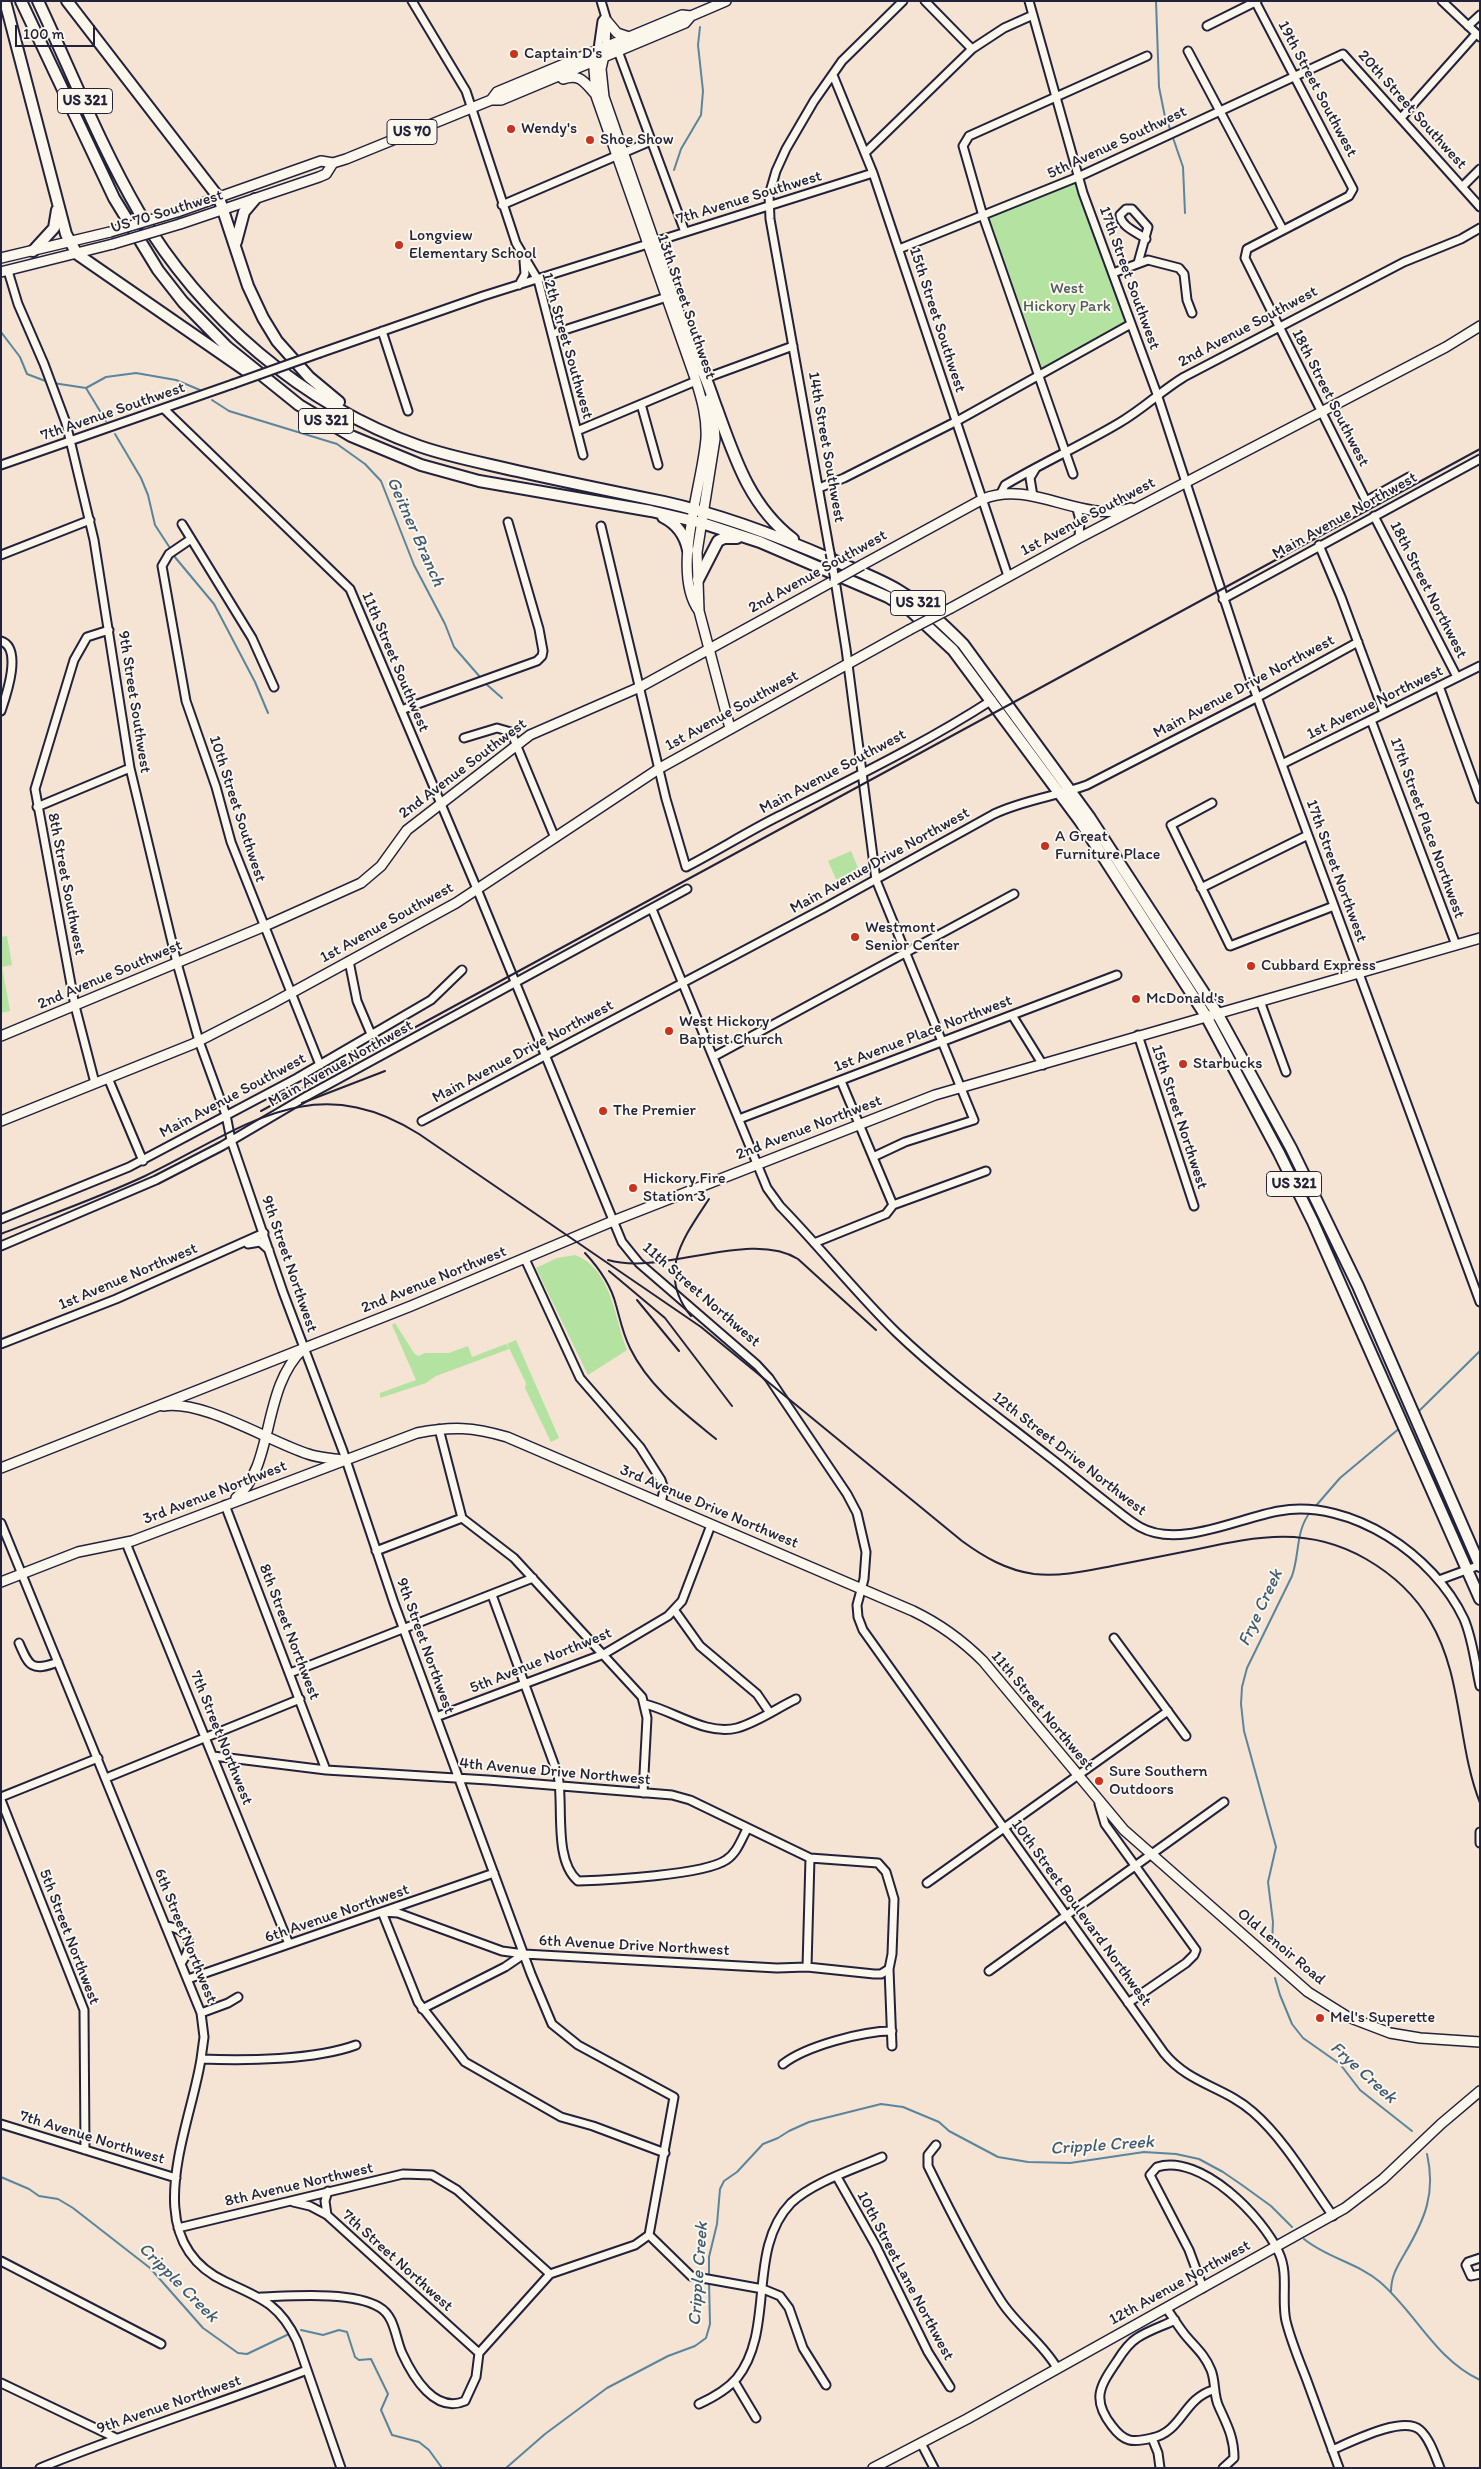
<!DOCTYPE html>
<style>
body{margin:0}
#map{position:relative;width:1481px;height:2469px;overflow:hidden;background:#f5e3d3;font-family:Itim,sans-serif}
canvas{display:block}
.frame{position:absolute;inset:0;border:2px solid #22223b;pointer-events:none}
.scale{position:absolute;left:15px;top:25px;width:80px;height:22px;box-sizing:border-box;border:2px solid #22223b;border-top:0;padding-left:6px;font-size:15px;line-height:18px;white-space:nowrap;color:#22223b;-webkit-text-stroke:4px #fbf7ec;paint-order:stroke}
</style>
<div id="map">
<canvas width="1481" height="2469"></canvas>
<div class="frame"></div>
<div class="scale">100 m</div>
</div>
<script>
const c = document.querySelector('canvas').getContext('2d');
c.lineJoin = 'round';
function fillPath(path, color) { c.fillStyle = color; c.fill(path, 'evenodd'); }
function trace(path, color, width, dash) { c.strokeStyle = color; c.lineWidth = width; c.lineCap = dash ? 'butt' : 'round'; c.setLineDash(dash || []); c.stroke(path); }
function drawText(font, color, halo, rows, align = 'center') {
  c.font = font + ' Itim,sans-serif'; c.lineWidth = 4; c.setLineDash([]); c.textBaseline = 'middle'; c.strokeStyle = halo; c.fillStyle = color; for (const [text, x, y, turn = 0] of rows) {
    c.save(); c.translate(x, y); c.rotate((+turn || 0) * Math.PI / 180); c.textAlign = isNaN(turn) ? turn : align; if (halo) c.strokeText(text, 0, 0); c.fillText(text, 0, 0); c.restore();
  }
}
const green = new Path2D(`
 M 1075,183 L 1127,322 L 1043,370 L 989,218 Z
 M 851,851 L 862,877 L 839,886 L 828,861 Z
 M 7,936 L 12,965 L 2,967 L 10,1011 L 1,1013 L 1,937 Z
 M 575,1255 C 612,1269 614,1318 627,1350 L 588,1375 L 536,1268 L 557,1258 Z
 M 395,1323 L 414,1353 L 418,1356 L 425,1353 L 449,1353 L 468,1346 L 472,1357 L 506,1344 L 509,1349 L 436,1376 L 426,1383 L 380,1398 L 380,1393 L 416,1380 L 392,1325 Z
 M 516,1340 L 559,1438 L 551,1442 L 525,1388 L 526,1383 L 507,1344 Z`);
const stream = new Path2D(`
 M 1156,1 L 1159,87 L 1165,117 L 1171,131
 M 1172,135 L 1183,167 L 1185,213
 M 674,170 L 681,149 L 701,115 L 703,91 L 698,45 L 700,27
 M 1,332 L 20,357 L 27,374 L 48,382
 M 53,383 L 86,388 L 106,377 L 136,373 L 176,380 L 200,390
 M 86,388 L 106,421
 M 212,400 L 229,411 L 337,444 L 365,464 L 381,481 L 414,565 L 445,624 L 454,647 L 480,677
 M 115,434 L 141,478 L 148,495 L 155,525 L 170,548
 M 174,556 L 214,604 L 255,682 L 268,713
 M 485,683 L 502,698
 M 1418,1412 L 1480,1351
 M 1314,1508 L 1340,1478 L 1401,1427
 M 1272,1944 L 1273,1922 L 1268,1882 L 1276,1847 L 1244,1731 L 1241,1704 L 1242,1687 L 1247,1668 L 1292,1576 C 1300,1554 1295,1531 1311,1511
 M 1275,1978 L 1280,1995 L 1292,2024 L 1303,2038 L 1340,2064 L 1360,2090 L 1412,2131
 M 1,2177 L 29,2189 L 39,2196 L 58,2199 L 73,2208 L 150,2268 L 203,2328 L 238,2353 L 247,2354 L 289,2334
 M 1304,2239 C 1327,2258 1358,2263 1380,2282 C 1416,2313 1435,2359 1480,2380
 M 709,2276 L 709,2257 L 717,2224 L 720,2189 L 724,2181 L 737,2172 L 763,2144 L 778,2138 L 789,2131 L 809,2122 L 881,2104 L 903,2107 L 939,2122 L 949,2131 L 998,2157 L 1028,2162 L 1070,2163 L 1144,2152 L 1176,2154 L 1199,2159 L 1223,2172 L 1242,2185 L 1271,2206 L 1292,2227
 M 1391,2292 C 1391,2276 1397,2267 1405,2253 C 1425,2219 1436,2193 1427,2154
 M 301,2330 L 323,2335 L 339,2330 L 347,2332 L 355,2357 L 359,2360 L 371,2359 L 388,2394 L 381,2410 L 392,2435 L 419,2442 L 429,2450 L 442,2468
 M 506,2468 L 545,2434 L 607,2388 L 668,2356 L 695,2346 L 706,2338 L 710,2324 L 709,2281`);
const minor = new Path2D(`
 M 412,1 L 466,91 L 516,243 L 538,280 L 583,455
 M 601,1 L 607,21 L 606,47
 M 925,1 L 972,49
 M 1029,1 L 1083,193 L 1157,394 L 1249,675 L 1480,1302
 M 1255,1 L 1353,189 L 1349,196 L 1247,249 L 1245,258 L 1366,501 L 1409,477
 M 1442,1 L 1480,37
 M 1207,26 L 1257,1
 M 1468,26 L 1480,15
 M 598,49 L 602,21 L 605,17
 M 618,51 L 685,232
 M 1188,51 L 1283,230
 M 833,75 L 873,173 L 1008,576
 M 1401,118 L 1476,34
 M 866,152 L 972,49 L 1004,28 L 1033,15
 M 1462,187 L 1480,169
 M 502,205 L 651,141
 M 899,249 L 1078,177 L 1343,54 L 1480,207
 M 1138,263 L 1148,227 L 1132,209 L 1126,209 L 1120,215 C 1121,227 1137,232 1146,239
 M 8,271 L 18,304 L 44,364 L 66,423 L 94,540 L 130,768 L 177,963 L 199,1041 L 226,1115 L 231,1140 L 283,1292 L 343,1451 L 394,1603 L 531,1974 L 552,2024 L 578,2045 L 674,2097 L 649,2235 L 635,2245 L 550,2274 L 479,2353 L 476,2377 L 465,2401 C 435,2414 413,2377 402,2353 C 395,2337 395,2316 379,2307 C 353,2291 291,2296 261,2297
 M 1113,273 L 1148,260 L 1179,268 L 1184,274 L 1187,300 L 1192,313
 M 519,285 L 525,274 L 524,261
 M 382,331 L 408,411
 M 552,334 L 670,296
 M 320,353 L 483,296 L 873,173
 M 706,378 L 793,346
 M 641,404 L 658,465
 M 164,409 L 350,589 L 477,889 L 622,1242 L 639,1263 L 757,1365 L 769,1378 L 847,1494 L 857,1513 L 866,1552 L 864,1579 L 857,1605 L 858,1617 L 863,1630 L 1164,2053 C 1189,2084 1225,2087 1253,2112 C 1285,2140 1308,2181 1333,2216
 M 577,431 L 696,381
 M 1,465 L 233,384
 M 1073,474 L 983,216 L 963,146 L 969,136 L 1147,56
 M 819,488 L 844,478 L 957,421 L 1131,324
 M 1001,493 L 1005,485 C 1042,463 1082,445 1119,423 C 1143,409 1161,391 1184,377 L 1404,262 L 1461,239 L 1480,228
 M 1033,496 L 1030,478 L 1036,468
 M 1077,509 L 1080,520 L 1079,538
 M 1374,516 L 1457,677
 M 182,524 L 252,638 L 274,687
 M 601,526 L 666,799 L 686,867 C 717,851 747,832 779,816 C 851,779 924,744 992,700
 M 191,539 L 169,554 L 162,566 L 186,701 L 216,787 L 231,842 L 320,1065
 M 1319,545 L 1341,597 L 1384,713
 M 830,553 L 770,219 L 769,195 L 776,171 L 786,149 L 814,101 L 842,61 L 903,1
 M 1,555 L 90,520
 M 835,580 L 846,649 L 876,880 L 974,1120 L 905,1142 L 873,1157
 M 1223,599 L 1480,459
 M 1,641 C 23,648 6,696 1,711
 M 1439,686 L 1480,799
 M 401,710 L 537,661 L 542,656 L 543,651 L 539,629 L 508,522
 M 1371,720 L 1456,945
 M 464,738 L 497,728 L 511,732 L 555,838
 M 1282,764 L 1480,666
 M 1212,803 L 1171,825 L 1230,946 L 1334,906
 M 37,807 L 130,768
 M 1201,888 L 1308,835
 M 652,909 L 767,1188 L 780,1206 C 820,1247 856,1293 897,1333 C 944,1378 997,1416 1048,1456 C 1069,1472 1089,1489 1110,1505 C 1119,1512 1129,1521 1140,1527 C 1179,1549 1238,1518 1279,1511 C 1351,1498 1434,1555 1464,1619 C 1473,1640 1475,1664 1480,1686
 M 349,961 L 357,1001 L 371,1034
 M 1260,1001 L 1286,1072
 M 1012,1015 L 1043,1065
 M 1138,1035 L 1194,1206
 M 713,1057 L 1014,894
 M 108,1078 L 143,1161
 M 841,1081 L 893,1205
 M 95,1083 L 75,1006 L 35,789 L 74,660 L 87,637 L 109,630
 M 739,1119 L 1117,975
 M 422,1121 L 824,908 L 994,814 C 1023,800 1057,796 1087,785 L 1258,697 L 1358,642
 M 1,1219 L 129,1167 L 297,1078 L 431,1000 L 462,970
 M 814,1243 L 886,1214 L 893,1205 L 986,1171
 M 248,1244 L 260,1242 L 269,1250
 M 1,1246 L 156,1180 L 222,1146 L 307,1096 L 687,889
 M 525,1259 L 580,1378 L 640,1447 L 661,1480 L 664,1489 L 661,1503
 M 1,1344 L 116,1299 L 264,1233
 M 439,1429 L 462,1518
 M 225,1505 L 326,1770
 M 462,1518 L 514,1558 L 642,1697 L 647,1718 L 643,1793
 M 1,1523 L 201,2013 L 204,2037 L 201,2059 C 190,2130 135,2240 226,2282 C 261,2298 280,2304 297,2341 L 341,2468
 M 126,1543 L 289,1944
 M 376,1551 L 462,1518
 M 1439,1580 L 1480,1565
 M 492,1595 L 558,1775 C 564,1805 553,1860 578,1881 C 608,1880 704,1875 726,1860 C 737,1853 741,1840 747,1829
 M 675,1611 L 700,1646 L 757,1694 L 770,1713
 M 1114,1638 L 1186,1736
 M 19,1643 C 29,1666 31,1672 58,1662
 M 290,1673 L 533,1578
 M 645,1704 C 674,1711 707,1736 737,1728 C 758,1722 777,1708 796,1699
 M 436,1717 L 604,1654 L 668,1616 L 682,1601 L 711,1525
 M 213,1756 L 326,1770 L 488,1780 L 672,1795 L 690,1800 L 810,1858 L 878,1863 L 886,1872 L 894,1899 L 892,1954 L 889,1969 L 892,2046
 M 106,1778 L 300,1699
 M 1,1797 L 98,1758
 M 1,1800 L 84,2010 L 85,2150
 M 1099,1804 L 1105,1824 L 1196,1950 L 1194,1955 L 1186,1963 L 1128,2003
 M 1480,1832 L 1480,1843
 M 927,1883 L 1168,1711
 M 167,1926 C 190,1930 194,1944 182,1962
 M 807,1967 L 810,1858
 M 989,1971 L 1224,1802
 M 188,1979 L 494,1873
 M 422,2009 L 505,1967 L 524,1954
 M 201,2013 L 228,2003 L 238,1997
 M 201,2059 C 245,2061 315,2060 356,2045
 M 783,2064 C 806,2046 863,2031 892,2031
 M 1,2124 L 176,2178
 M 936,2145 L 928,2155 L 928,2166 C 950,2211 974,2259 1001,2301 C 1017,2326 1043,2343 1057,2368
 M 665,2153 L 593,2126 L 561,2117 L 465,2062 L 418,2002 L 382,1912 L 398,1913 L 502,1951 L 524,1954 L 777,1968 L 807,1967 L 874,1974 L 881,1974 L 889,1969
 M 837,2177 L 876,2246 L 928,2352 L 950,2387
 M 293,2202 L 310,2206 L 327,2215 L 479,2353
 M 327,2215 L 325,2201 L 328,2191
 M 178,2228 L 403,2174 L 432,2175 L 457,2190 L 550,2274
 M 649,2235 L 691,2276 L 763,2289 L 780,2296 L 789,2308 L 803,2348 L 826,2385
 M 1480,2258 L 1468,2262 L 1466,2265 L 1471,2276 L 1480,2274
 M 1,2261 L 161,2344
 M 1203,2288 L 1189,2250 L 1150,2175 L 1157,2167 C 1201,2153 1263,2217 1279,2253 C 1289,2274 1281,2299 1286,2321 C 1291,2341 1299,2360 1306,2378 C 1317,2408 1328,2438 1339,2468
 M 1166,2308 C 1173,2317 1179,2328 1186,2336 C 1196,2348 1205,2355 1211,2370 C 1216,2382 1213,2395 1219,2407 C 1227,2425 1234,2437 1234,2458 L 1223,2468
 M 1175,2320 C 1163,2326 1149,2330 1137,2338 C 1129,2343 1122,2353 1117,2361 C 1100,2386 1091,2399 1112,2426 C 1124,2442 1132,2443 1152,2438 C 1182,2432 1183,2399 1213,2390
 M 734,2381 L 756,2418
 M 1,2383 L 116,2438
 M 699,2404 C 712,2398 727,2390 737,2378 C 776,2329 746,2250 791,2203 C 813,2182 855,2169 882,2157
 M 1152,2438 L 1158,2453 L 1160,2468
 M 921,2443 L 934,2468
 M 1332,2450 C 1351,2442 1403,2415 1420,2430 C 1430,2439 1435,2456 1440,2468
 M 40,2468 C 128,2432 219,2404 307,2370`);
const major = new Path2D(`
 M 607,21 L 617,33 L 629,37
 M 606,47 L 601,69 L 604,97 L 699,370
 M 598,49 L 594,69 L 596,96 L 696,381 C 702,400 707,418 706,438 C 703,484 670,572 699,611 L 730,728
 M 563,79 C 581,73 585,83 596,95
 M 491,100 L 497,92 L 682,15 L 691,16 L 726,1
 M 177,212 L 321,161 L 333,163 L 346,159 L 491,100 L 501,100 L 685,23 L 691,16
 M 180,224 L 319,177 L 326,174 L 333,163
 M 1,258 L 110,232
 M 1,272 L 113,244
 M 862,565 L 983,499 C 1033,479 1080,524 1131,508
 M 951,608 L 1079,538 L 1446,347 L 1480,326
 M 699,611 L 697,552 L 715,439 L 714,424 L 709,399
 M 1,1036 L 265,926 L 361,883 L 381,866 L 407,830 L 530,735 L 640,687 L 835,580
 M 1,1121 L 193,1044 L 271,1004 L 456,903 L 660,768 L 909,630
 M 163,1406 C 202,1399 268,1441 308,1454 C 319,1458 331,1458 342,1460
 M 1,1468 L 411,1306 L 613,1221 L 935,1095 L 1480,938
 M 236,1498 C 275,1465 261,1389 303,1349
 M 1,1582 L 78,1552 L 132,1541 L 417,1433 C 452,1426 473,1427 507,1437 L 913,1611 C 940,1624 962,1640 983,1661 L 1124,1830 L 1308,1992 L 1348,2017 L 1390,2033 L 1420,2038 L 1480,2042
 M 873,2468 L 967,2419 L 1345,2208 L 1383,2179 L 1441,2124 L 1480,2091`);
const highway = new Path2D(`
 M 5,1 L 66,234 L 77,254 L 252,375
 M 21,1 L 114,198 L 158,270 L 183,302 L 227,347 L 299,405 L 351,436 L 421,465 L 479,481 L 651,511 L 702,523 L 760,542 L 888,597 L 911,611 L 953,650 L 1080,821 L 1206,1016 L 1279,1153 L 1313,1222 L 1480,1599
 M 38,1 C 71,71 100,145 139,212 C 201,317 303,405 419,446 C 450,457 484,463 517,471 C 566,482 615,492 664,502 C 723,515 778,536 833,560 C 855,570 878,578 898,590 C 923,605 943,624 963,644 L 1090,818 L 1217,1013 L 1291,1148 L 1358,1286 L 1480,1566
 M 67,1 L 219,198 L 248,286 L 263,318 L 277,341 L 309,377 L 339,402
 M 236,242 L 244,212 L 255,199
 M 33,251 L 54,228 L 57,210
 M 698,363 C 707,377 711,394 717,409 C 735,459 750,506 793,539
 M 663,517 C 677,524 685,535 688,550
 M 698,580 L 718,541 L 724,538 L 737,538`);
const rail = new Path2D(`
 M 302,1103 L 385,1071
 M 261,1111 L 1480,449
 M 1,1234 C 49,1215 98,1198 145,1176 C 241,1130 312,1066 419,1134 L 701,1327 L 962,1541 C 984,1557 1006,1570 1034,1574 C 1060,1577 1086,1571 1112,1566 C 1141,1560 1169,1555 1198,1549 C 1258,1536 1309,1526 1366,1559 C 1392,1574 1415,1595 1430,1621 C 1463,1676 1457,1745 1480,1803
 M 585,1253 C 599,1268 611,1285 616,1305 C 620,1319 623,1334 630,1348 C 649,1387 683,1412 716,1439
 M 608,1260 C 663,1276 750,1229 798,1259 L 876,1330
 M 609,1271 L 665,1318 L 732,1406
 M 637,1300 L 679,1351
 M 691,1316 C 656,1273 684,1237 709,1199`);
const minorBridge = new Path2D(`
 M 233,384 L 320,353
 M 830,553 L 835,580`);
const majorBridge = new Path2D(`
 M 110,232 L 177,212
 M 113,244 L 180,224
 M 835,580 L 862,565
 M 909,630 L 951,608`);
const markers = [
 [514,54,5,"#c8321e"],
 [511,129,5,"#c8321e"],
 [590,140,5,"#c8321e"],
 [399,245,5,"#c8321e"],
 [1045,846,5,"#c8321e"],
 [855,937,5,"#c8321e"],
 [1251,966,5,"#c8321e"],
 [1136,999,5,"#c8321e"],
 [669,1031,5,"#c8321e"],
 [1183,1064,5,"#c8321e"],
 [603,1111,5,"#c8321e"],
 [633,1188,5,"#c8321e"],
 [1099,1781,5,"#c8321e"],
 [1320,2018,5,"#c8321e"]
];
const shields = [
 [85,101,55],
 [412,132,50],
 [326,421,55],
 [918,603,55],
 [1294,1184,55]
];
const shieldNames = [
 ["US 321",85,101],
 ["US 70",412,132],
 ["US 321",326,421],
 ["US 321",918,603],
 ["US 321",1294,1184]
];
const poiNames = [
 ["Captain D's",524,54],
 ["Wendy's",521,129],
 ["Shoe Show",600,140],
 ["Longview",409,236],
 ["Elementary School",409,254],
 ["A Great",1055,837],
 ["Furniture Place",1055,855],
 ["Westmont",865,928],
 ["Senior Center",865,946],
 ["Cubbard Express",1261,966],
 ["McDonald's",1146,999],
 ["West Hickory",679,1022],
 ["Baptist Church",679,1040],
 ["Starbucks",1193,1064],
 ["The Premier",613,1111],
 ["Hickory Fire",643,1179],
 ["Station 3",643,1197],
 ["Sure Southern",1109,1772],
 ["Outdoors",1109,1790],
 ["Mel's Superette",1330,2018]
];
const streetNames = [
 ["19th Street Southwest",1317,89,62],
 ["20th Street Southwest",1412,110,48],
 ["5th Avenue Southwest",1117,143,-25],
 ["7th Avenue Southwest",749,198,-17],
 ["US 70 Southwest",167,212,-17],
 ["17th Street Southwest",1129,278,70],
 ["13th Street Southwest",686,307,71],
 ["15th Street Southwest",937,320,72],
 ["2nd Avenue Southwest",1248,327,-28],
 ["12th Street Southwest",567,346,74],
 ["18th Street Southwest",1330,398,63],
 ["7th Avenue Southwest",113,412,-19],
 ["14th Street Southwest",826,447,80],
 ["Main Avenue Northwest",1345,516,-29],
 ["1st Avenue Southwest",1088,517,-28],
 ["2nd Avenue Southwest",818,572,-29],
 ["18th Street Northwest",1428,590,63],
 ["11th Street Southwest",395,662,67],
 ["Main Avenue Drive Northwest",1244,687,-28],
 ["9th Street Southwest",134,702,81],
 ["1st Avenue Northwest",1375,703,-26],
 ["1st Avenue Southwest",732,711,-29],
 ["2nd Avenue Southwest",463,769,-37],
 ["Main Avenue Southwest",833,772,-28],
 ["10th Street Southwest",237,809,72],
 ["17th Street Place Northwest",1427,828,70],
 ["Main Avenue Drive Northwest",880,861,-29],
 ["17th Street Northwest",1336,871,70],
 ["8th Street Southwest",66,884,79],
 ["1st Avenue Southwest",387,923,-29],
 ["2nd Avenue Southwest",110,975,-23],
 ["1st Avenue Place Northwest",923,1034,-21],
 ["Main Avenue Drive Northwest",523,1052,-28],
 ["Main Avenue Northwest",341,1064,-29],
 ["Main Avenue Southwest",233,1096,-28],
 ["15th Street Northwest",1179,1117,72],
 ["2nd Avenue Northwest",809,1128,-21],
 ["9th Street Northwest",289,1264,71],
 ["1st Avenue Northwest",128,1277,-23],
 ["2nd Avenue Northwest",434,1280,-22],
 ["11th Street Northwest",701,1295,41],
 ["12th Street Drive Northwest",1069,1454,38],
 ["3rd Avenue Northwest",215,1493,-21],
 ["3rd Avenue Drive Northwest",709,1507,23],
 ["8th Street Northwest",289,1632,69],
 ["9th Street Northwest",425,1646,70],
 ["5th Avenue Northwest",541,1661,-22],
 ["11th Street Northwest",1042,1711,50],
 ["7th Street Northwest",221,1738,68],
 ["4th Avenue Drive Northwest",555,1772,5],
 ["10th Street Boulevard Northwest",1081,1913,54],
 ["6th Avenue Northwest",337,1914,-19],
 ["6th Street Northwest",185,1936,68],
 ["5th Street Northwest",69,1937,69],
 ["6th Avenue Drive Northwest",634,1946,3],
 ["Old Lenoir Road",1281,1947,40],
 ["7th Avenue Northwest",92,2138,17],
 ["8th Avenue Northwest",299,2185,-13],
 ["7th Street Northwest",397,2261,42],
 ["10th Street Lane Northwest",905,2276,62],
 ["12th Avenue Northwest",1180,2283,-29],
 ["9th Avenue Northwest",169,2405,-19]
];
const parkNames = [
 ["West",1067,289],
 ["Hickory Park",1067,307]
];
const waterNames = [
 ["Geitner Branch",415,532,66],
 ["Frye Creek",1261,1608,-65],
 ["Frye Creek",1363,2073,42],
 ["Cripple Creek",1102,2146,-4],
 ["Cripple Creek",699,2274,-86],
 ["Cripple Creek",178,2283,45]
];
fillPath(green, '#b4e2a1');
trace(stream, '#59859d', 2);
trace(minor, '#22223b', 11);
trace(major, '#22223b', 12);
trace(highway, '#22223b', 14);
trace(minor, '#fbf7ec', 7);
trace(major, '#fbf7ec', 9);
trace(highway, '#fbf7ec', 10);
trace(rail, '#22223b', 2);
trace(minorBridge, '#22223b', 11, []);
trace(majorBridge, '#22223b', 12, []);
trace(minorBridge, '#fbf7ec', 7);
trace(majorBridge, '#fbf7ec', 9);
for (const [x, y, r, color] of markers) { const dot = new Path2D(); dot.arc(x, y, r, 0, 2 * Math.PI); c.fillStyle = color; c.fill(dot); trace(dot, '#fbf7ec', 2); }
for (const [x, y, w] of shields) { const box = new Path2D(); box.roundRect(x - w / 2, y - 12.5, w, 25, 4); c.fillStyle = '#fbf7ec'; c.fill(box); trace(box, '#22223b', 1); }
drawText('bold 15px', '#22223b', null, shieldNames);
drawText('16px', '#22223b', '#fbf7ec', poiNames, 'left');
drawText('16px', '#22223b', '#fbf7ec', streetNames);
drawText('16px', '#4e5c5a', '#fbf7ec', parkNames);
drawText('italic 18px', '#425c74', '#fbf7ec', waterNames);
</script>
